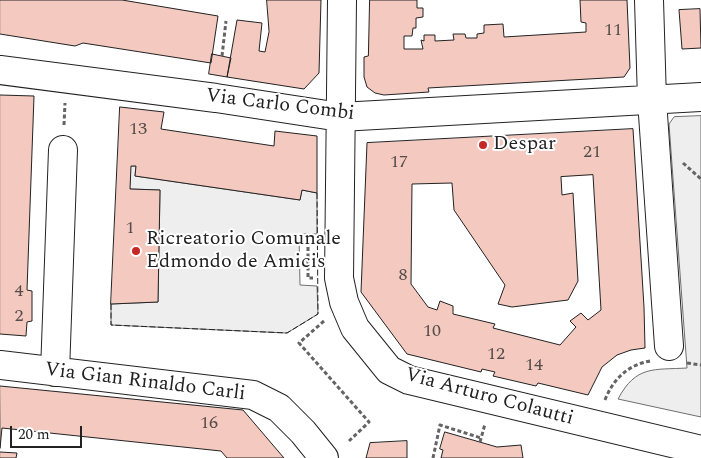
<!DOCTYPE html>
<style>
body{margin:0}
#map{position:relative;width:701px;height:458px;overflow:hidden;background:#fff;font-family:Spectral,serif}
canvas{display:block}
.scale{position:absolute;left:10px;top:426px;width:72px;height:22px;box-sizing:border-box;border:2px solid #222;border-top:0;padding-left:6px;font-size:15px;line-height:18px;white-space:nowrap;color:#222;-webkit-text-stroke:4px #fff;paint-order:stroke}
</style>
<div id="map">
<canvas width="701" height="458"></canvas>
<div class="scale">20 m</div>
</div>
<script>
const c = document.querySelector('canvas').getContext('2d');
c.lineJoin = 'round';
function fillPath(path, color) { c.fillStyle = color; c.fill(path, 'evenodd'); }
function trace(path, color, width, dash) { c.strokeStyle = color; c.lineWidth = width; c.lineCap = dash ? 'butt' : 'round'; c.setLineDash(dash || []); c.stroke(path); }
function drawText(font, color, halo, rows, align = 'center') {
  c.font = font + ' Spectral,serif'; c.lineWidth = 4; c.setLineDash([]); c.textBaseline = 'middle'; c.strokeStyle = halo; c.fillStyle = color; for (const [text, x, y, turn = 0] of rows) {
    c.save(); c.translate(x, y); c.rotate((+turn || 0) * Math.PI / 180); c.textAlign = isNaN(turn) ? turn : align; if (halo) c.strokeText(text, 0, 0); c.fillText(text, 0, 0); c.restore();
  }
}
const green = new Path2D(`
 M 701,116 L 701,417 L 618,399 C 636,365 654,370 687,368 L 669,124 L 674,117 Z
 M 131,166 L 136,166 L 135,176 L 300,200 L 302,190 L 317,193 L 317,234 L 299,234 L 300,285 L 317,286 L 318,314 L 287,333 L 111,325 L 111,304 L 158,302 L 160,190 L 130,189 Z`);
const building = new Path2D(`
 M 0,0 L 122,0 L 218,16 L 211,63 L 83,43 L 75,46 L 0,34 Z
 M 267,0 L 321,0 L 319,73 L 304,89 L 227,77 L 237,20 L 262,23 L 259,51 L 265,52 L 269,32 Z
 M 370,0 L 417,0 L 417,8 L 423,8 L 423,17 L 416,18 L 416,28 L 413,28 L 412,36 L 404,36 L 404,49 L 423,49 L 421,40 L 424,41 L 424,35 L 435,35 L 435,41 L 454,40 L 453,34 L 465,34 L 466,38 L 477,38 L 477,34 L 484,33 L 484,25 L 503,24 L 504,37 L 586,32 L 586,23 L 581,22 L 580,0 L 627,0 L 630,68 L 624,77 L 428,88 L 429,92 L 384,95 L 375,93 L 367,87 L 364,77 L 364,57 L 368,56 Z
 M 700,9 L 701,48 L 682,49 L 679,10 Z
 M 212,54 L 231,58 L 227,77 L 209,74 Z
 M 0,95 L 34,96 L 27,290 L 32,291 L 32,321 L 27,322 L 26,336 L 0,334 Z
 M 120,107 L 164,112 L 161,129 L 274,146 L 275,131 L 317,136 L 317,193 L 302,190 L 300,200 L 135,176 L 136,166 L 131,166 L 130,189 L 160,190 L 158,302 L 111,304 Z
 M 633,129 L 644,307 L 645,348 L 631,350 L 617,355 L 602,367 L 588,395 L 538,383 L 536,386 L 493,376 L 495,372 L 482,369 L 481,372 L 407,354 L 361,292 L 367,143 ZM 593,175 L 601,310 L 588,320 L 581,313 L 570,321 L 576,327 L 560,345 L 493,328 L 495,324 L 453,314 L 453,306 L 440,301 L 437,310 L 428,307 L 411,284 L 412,184 L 452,183 L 454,210 L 505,285 L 498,304 L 512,307 L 568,300 L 578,281 L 573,193 L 562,195 L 561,177 Z
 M 0,386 L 243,410 L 284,458 L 227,458 L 221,451 L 2,428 L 0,448 Z
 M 445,432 L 497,447 L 521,445 L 523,458 L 441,458 L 443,450 L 440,449 Z
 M 407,441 L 407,458 L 366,458 L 370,443 Z
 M 0,452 L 17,453 L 16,458 L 0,458 Z`);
const path = new Path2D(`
 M 222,56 L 226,21
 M 64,125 L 65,103
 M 683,163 L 701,179
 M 308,234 L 308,278 L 313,278
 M 324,321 L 299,343 L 369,422 L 349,441
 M 687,363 L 701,365
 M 605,400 C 613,379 628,365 650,361
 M 480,442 L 485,424
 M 433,458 L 440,425 L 481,438`);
const minor = new Path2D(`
 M 342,0 L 339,278 L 344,302 L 355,328 L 389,370 L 409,380 L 701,450
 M 649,0 L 652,100 L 669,346
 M 0,70 L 216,98 L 340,117 L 701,97
 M 0,365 L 253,395 L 279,408 L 303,432 L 324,458
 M 55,372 L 63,150`);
const fence = new Path2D(`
 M 111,304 L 111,325 L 287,333 L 318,314 L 317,193`);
const markers = [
 [483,145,5,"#c62828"],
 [136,251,5,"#c62828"]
];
const numberNames = [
 ["11",613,31],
 ["13",138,130],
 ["21",592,153],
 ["17",399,163],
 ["1",130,229],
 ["8",403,276],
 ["4",19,292],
 ["2",19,317],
 ["10",432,332],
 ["12",496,355],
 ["14",534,366],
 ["16",209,424]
];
const streetNames = [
 ["Via Carlo Combi",280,106,7],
 ["Via Gian Rinaldo Carli",145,383,7],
 ["Via Arturo Colautti",489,398,15]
];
const poiNames = [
 ["Despar",493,145],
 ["Ricreatorio Comunale",146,240],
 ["Edmondo de Amicis",146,263]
];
fillPath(green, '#eee');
trace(green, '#6f6f6f', 1);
fillPath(building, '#f3c9c0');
trace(building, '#222', 1);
trace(minor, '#222', 30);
trace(path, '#646464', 3, [4, 2.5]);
trace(minor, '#fff', 28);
trace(fence, '#222', 1, [6, 2.5]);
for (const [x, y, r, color] of markers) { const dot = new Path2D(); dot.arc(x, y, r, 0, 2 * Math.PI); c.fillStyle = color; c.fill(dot); trace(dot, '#fff', 2); }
drawText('18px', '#564c4a', null, numberNames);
drawText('20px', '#222', '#fff', streetNames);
drawText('20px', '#222', '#fff', poiNames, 'left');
</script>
